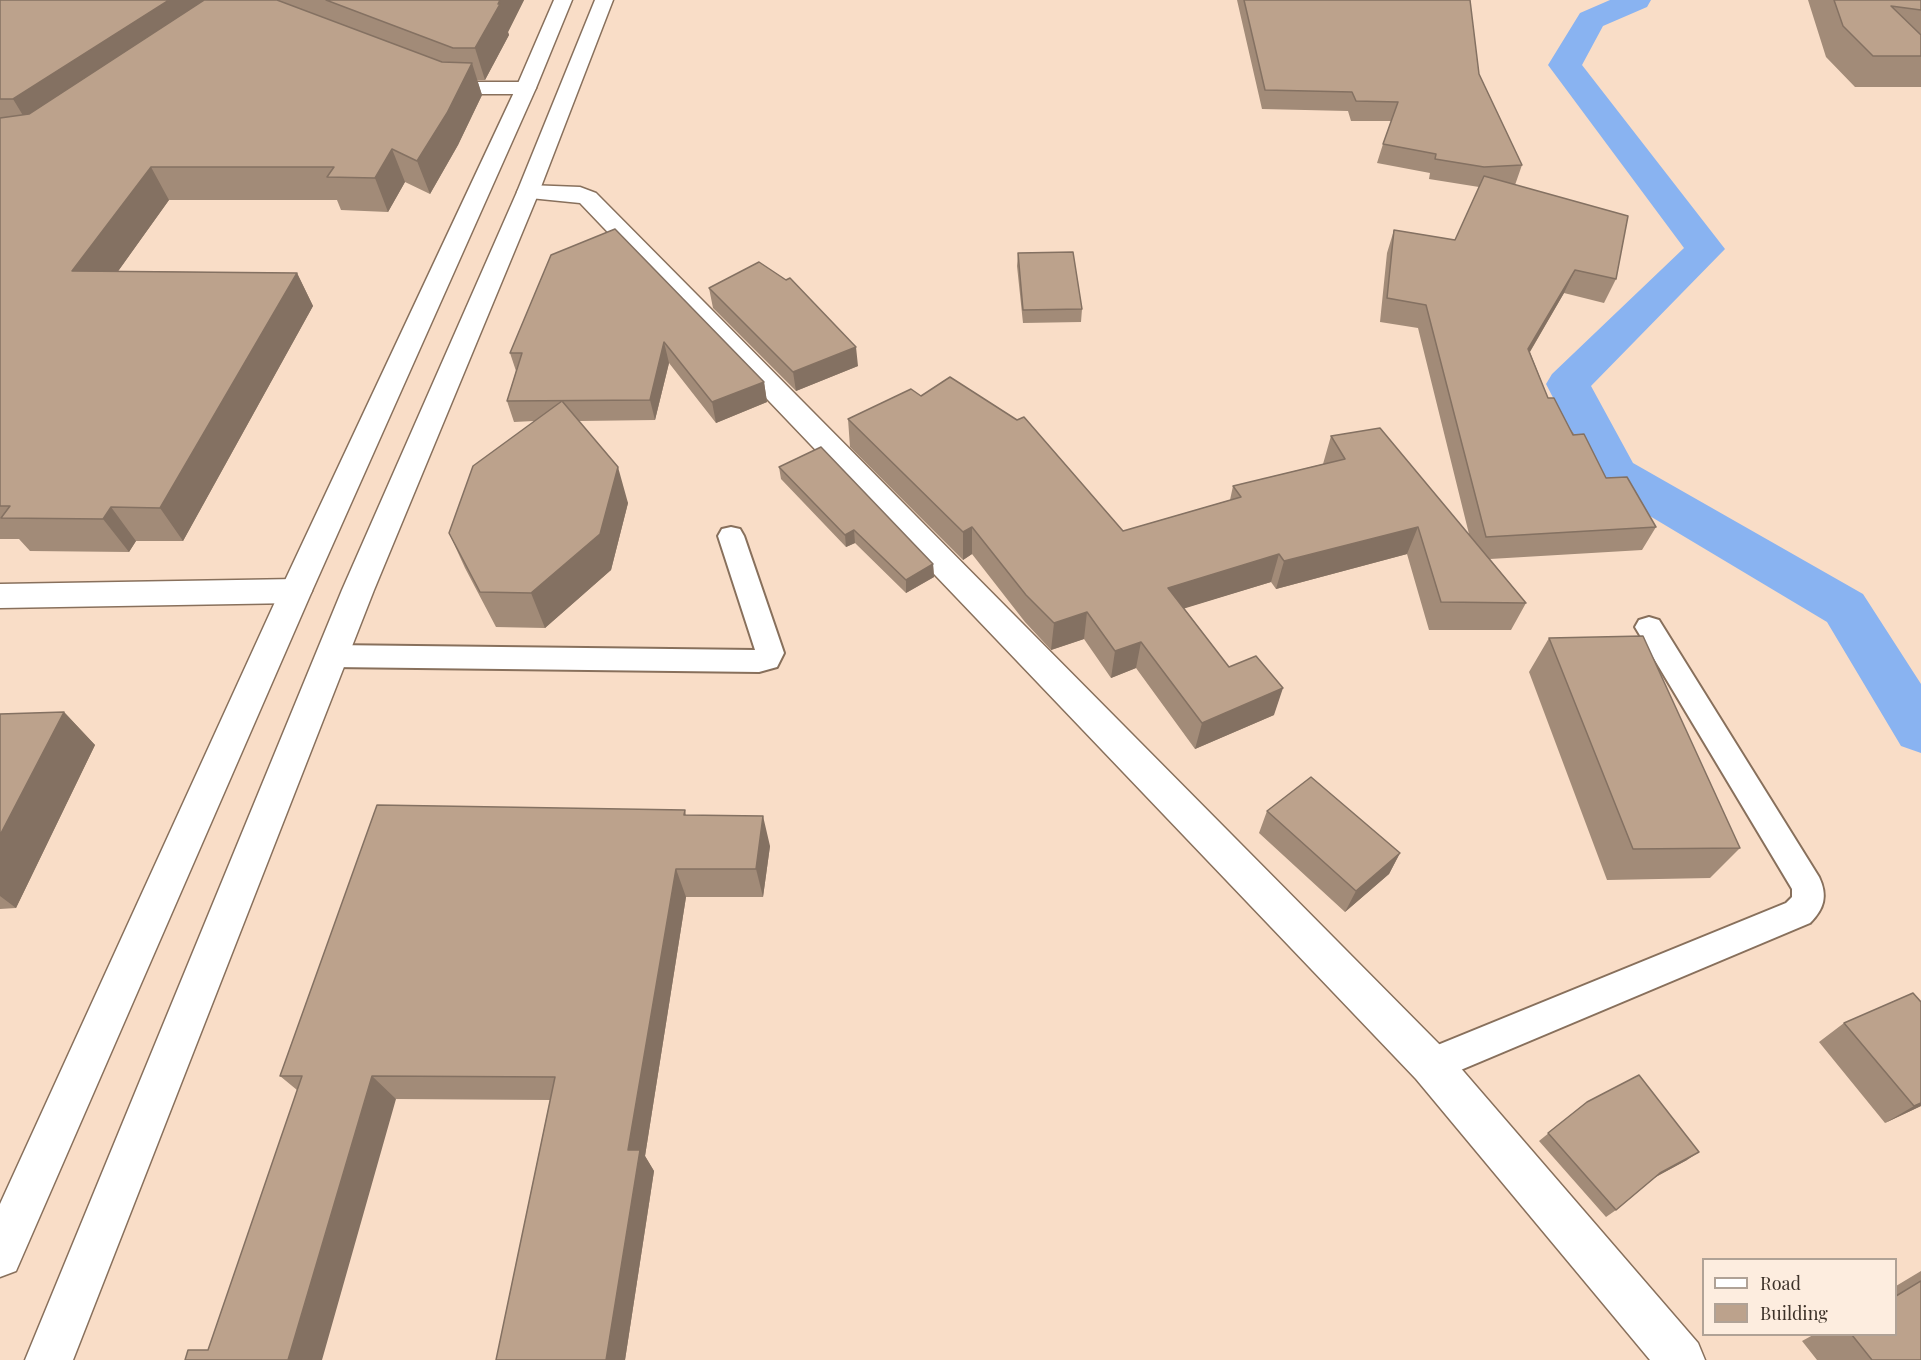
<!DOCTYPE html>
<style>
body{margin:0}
#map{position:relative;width:1921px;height:1360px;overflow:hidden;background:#f9ddc7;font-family:"Playfair Display",serif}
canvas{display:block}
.legend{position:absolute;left:1702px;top:1258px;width:195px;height:78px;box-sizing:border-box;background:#fdeddf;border:2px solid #b0a296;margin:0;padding:8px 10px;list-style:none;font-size:18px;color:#3d3229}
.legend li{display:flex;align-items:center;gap:12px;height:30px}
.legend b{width:30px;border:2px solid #b0a296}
</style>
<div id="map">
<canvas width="1921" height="1360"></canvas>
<ul class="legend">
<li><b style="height:8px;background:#fff"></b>Road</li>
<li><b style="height:16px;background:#bca28c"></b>Building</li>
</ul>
</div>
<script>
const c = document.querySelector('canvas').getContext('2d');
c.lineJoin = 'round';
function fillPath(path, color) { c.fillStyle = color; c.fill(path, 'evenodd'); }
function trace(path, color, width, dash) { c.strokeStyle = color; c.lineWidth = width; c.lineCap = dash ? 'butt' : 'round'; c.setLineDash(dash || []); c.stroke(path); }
const canal = new Path2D(`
 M 1610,0 L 1651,0 L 1647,7 L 1603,26 L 1582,65 L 1725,249 L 1591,386 L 1633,463 L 1863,594 L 1921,684 L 1921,753 L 1901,746 L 1827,622 L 1598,485 L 1546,384 L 1552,374 L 1684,248 L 1548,65 L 1580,13 Z`);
const service = new Path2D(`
 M 731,527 L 740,529 L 744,536 L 784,653 L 777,667 L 759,672 L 332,667 L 322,664 L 318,656 L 322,648 L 332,645 L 755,650 L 718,536 L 722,529 Z
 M 1649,617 L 1659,620 L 1819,877 C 1828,896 1824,909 1810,923 L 1444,1077 L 1431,1082 L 1418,1077 L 1413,1065 L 1418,1053 L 1786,903 L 1792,897 L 1792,889 L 1635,627 L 1639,620 Z`);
const minor = new Path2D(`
 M 436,73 L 462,82 L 526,82 L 533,84 L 536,88 L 533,92 L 526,94 L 460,94 L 429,83 L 426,79 L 429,75 Z
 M 528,185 L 580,187 L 596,193 L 1446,1051 L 1698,1343 L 1705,1360 L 1650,1360 L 1416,1079 L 580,203 L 520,197 L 517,192 L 520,187 Z
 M 296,579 L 307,583 L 312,591 L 307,599 L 296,603 L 0,608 L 0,584 Z`);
const tertiary = new Path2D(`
 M 554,0 L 572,0 L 536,88 L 312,591 L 16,1271 L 0,1277 L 0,1204 L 280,591 L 516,88 Z
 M 595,0 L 613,0 L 539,192 L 374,590 L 73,1360 L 25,1360 L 342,590 L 517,192 Z`);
const wall = new Path2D(`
 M 0,0 L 524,0 L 508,32 L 509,35 L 485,80 L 477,80 L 482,95 L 458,145 L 430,194 L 405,182 L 388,212 L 341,210 L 337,200 L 169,200 L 118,271 L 297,273 L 313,306 L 183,541 L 136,541 L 129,552 L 30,551 L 19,539 L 0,539 Z
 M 1237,0 L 1244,0 L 1479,74 L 1522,165 L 1515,185 L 1616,279 L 1604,303 L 1564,293 L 1530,352 L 1548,398 L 1606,478 L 1656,527 L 1642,550 L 1490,559 L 1526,603 L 1511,630 L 1429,630 L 1407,554 L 1276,589 L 1271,582 L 1184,608 L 1229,667 L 1274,715 L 1195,749 L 1136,668 L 1111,678 L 1084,639 L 1051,650 L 1025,622 L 972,554 L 963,560 L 850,447 L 848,419 L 921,396 L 1123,531 L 1230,500 L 1233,486 L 1323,464 L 1331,436 L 1469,534 L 1418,328 L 1380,322 L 1387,253 L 1394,230 L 1455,240 L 1479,187 L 1429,179 L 1430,173 L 1377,163 L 1383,144 L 1391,121 L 1351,121 L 1348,111 L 1262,109 Z
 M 1808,0 L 1921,0 L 1921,87 L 1855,87 L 1826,57 Z
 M 1018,253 L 1082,309 L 1081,322 L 1023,323 L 1017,266 Z
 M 551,255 L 764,382 L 767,402 L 716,423 L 669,363 L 655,420 L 579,421 L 628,503 L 611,570 L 545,628 L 496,627 L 465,568 L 449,533 L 534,421 L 514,422 L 507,401 L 516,371 L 510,353 Z
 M 709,288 L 858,366 L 796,391 L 713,308 Z
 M 779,467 L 933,564 L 934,577 L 906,593 L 855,543 L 846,547 L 781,479 Z
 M 1549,638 L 1740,848 L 1710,878 L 1607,880 L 1529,672 Z
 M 64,712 L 95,745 L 16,908 L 0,909 L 0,714 Z
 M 685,810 L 686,815 L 770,846 L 763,897 L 686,897 L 645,1156 L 654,1171 L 625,1360 L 496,1360 L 550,1100 L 396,1099 L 297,1090 L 280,1076 Z
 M 1267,811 L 1400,853 L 1389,874 L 1345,912 L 1259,833 Z
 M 1921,1002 L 1921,1106 L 1885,1123 L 1819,1042 L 1844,1023 Z
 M 1587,1102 L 1687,1160 L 1654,1178 L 1616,1210 L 1606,1217 L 1539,1141 Z
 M 1921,1271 L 1921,1360 L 1817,1360 L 1802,1341 L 1813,1335 L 1896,1335 L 1896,1286 Z`);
const shadedWall = new Path2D(`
 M 169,0 L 222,0 L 33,132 L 13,99 Z
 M 500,0 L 524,0 L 508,32 L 509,35 L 485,80 L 475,48 Z
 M 472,63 L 482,95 L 458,145 L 430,194 L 417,161 Z
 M 392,149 L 405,182 L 388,212 L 375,178 Z
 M 151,167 L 169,200 L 94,305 L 72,271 Z
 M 1575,270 L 1564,293 L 1518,372 L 1528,349 Z
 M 297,273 L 313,306 L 183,541 L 160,508 Z
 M 664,342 L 669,363 L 655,420 L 650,400 Z
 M 856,347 L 858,366 L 796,391 L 793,372 Z
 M 764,382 L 767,402 L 716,423 L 712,402 Z
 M 618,467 L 628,503 L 611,570 L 545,628 L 531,593 Z
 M 111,507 L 136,541 L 129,552 L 103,519 Z
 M 972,527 L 972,554 L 963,560 L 963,532 Z
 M 1418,527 L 1407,554 L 1276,589 L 1284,561 Z
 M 854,530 L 855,543 L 846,547 L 845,535 Z
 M 1279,554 L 1271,582 L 1163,615 L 1168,588 Z
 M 933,564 L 934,577 L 906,593 L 906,580 Z
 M 1087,612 L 1084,639 L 1051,650 L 1054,623 Z
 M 1141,642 L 1136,668 L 1111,678 L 1115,651 Z
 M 1283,688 L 1274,715 L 1195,749 L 1202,723 Z
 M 64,712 L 95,745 L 16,908 L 0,896 L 0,835 Z
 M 763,816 L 770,846 L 763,897 L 756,869 Z
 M 1400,853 L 1389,874 L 1345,912 L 1356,891 Z
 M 676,869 L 686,897 L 645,1156 L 654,1171 L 625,1360 L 606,1360 L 628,1150 Z
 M 372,1076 L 396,1099 L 322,1360 L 288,1360 Z
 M 1921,1103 L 1921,1106 L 1885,1123 L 1914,1106 Z
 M 1699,1152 L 1687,1160 L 1648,1181 L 1660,1173 Z`);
const building = new Path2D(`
 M 0,0 L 169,0 L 13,99 L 0,99 Z
 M 204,0 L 277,0 L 442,62 L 472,63 L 447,113 L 417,161 L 392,149 L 375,178 L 327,177 L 334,167 L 151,167 L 72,271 L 297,273 L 160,508 L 111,507 L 103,519 L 1,518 L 10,506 L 0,506 L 0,118 L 29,114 Z
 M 326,0 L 500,0 L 498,4 L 500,4 L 475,48 L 453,48 Z
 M 1244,0 L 1470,0 L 1479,74 L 1522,165 L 1484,167 L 1435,159 L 1436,154 L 1383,144 L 1398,102 L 1356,101 L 1352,92 L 1265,90 Z
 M 1834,0 L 1921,0 L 1921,10 L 1891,6 L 1921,35 L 1921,56 L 1873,56 L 1843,26 Z
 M 1484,176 L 1628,216 L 1616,279 L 1575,270 L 1528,349 L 1548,398 L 1554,398 L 1573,435 L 1584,434 L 1606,478 L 1627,477 L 1656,527 L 1486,537 L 1426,305 L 1387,298 L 1394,230 L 1455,240 Z
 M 615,229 L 764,382 L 712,402 L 664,342 L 650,400 L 507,401 L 522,353 L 510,353 L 551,255 Z
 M 1073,252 L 1082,309 L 1023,310 L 1018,253 Z
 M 759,262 L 786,280 L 790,278 L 856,347 L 793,372 L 709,288 Z
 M 950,377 L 1017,420 L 1024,417 L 1123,531 L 1241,497 L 1233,486 L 1345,459 L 1331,436 L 1380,428 L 1526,603 L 1441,602 L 1418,527 L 1284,561 L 1279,554 L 1168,588 L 1229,667 L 1256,656 L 1283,688 L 1202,723 L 1141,642 L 1115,651 L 1087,612 L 1054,623 L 1026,595 L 972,527 L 963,532 L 848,419 L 911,389 L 921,396 Z
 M 562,401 L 618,467 L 600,534 L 531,593 L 480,592 L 449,533 L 473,466 Z
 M 821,447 L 933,564 L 906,580 L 854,530 L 845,535 L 779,467 Z
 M 1643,636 L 1740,848 L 1633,849 L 1549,638 Z
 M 64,712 L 0,835 L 0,714 Z
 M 1311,777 L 1400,853 L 1356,891 L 1267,811 Z
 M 377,805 L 685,810 L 684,815 L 763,816 L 756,869 L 676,869 L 628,1150 L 640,1150 L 606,1360 L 496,1360 L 555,1077 L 372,1076 L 288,1360 L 185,1360 L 188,1350 L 208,1350 L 302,1076 L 280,1076 Z
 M 1913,993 L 1921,1002 L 1921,1103 L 1914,1106 L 1844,1023 Z
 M 1639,1075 L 1699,1152 L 1660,1173 L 1616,1210 L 1548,1133 L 1587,1102 Z
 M 1921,1281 L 1921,1360 L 1872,1360 L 1852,1335 L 1896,1335 L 1896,1296 Z`);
fillPath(canal, '#89b3f1');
trace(service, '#88705c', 4);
trace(minor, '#88705c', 3);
trace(tertiary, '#88705c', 3);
fillPath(service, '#fff');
fillPath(minor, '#fff');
fillPath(tertiary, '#fff');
fillPath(wall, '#a28b78');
fillPath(shadedWall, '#847162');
fillPath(building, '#bca28c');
trace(building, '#847162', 1.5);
</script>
